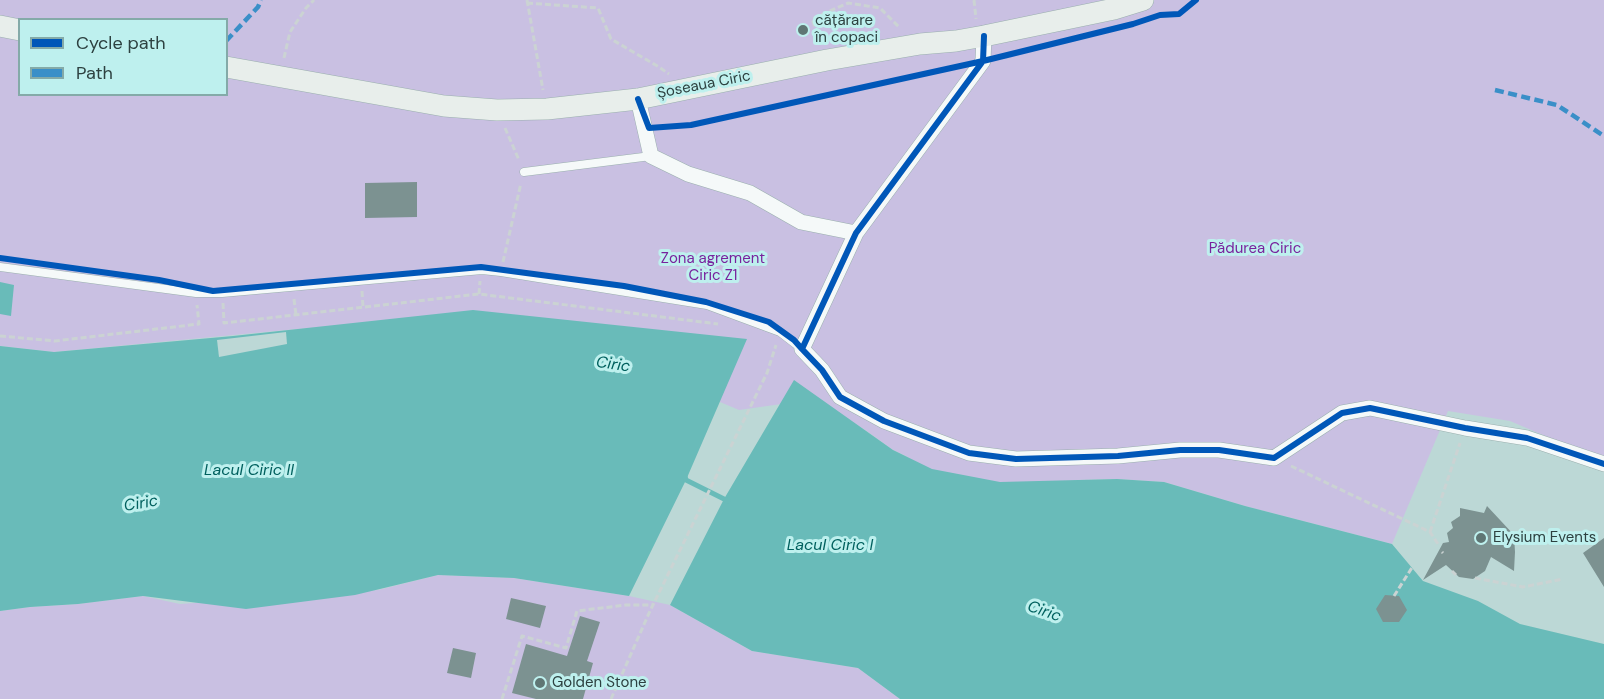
<!DOCTYPE html>
<meta charset="utf-8">
<style>
body{margin:0}
#map{position:relative;width:1604px;height:699px;overflow:hidden;background:#bcd8d6;font-family:"DM Sans",sans-serif}
canvas{display:block}
.legend{position:absolute;left:18px;top:18px;width:210px;height:78px;box-sizing:border-box;background:#bef0ee;border:2px solid #84aaa8;margin:0;padding:8px 10px;list-style:none;font-size:18px;color:#2d4140}
.legend li{display:flex;align-items:center;gap:12px;height:30px}
.legend b{width:30px;border:2px solid #84aaa8}
</style>
<div id="map">
<canvas width="1604" height="699"></canvas>
<ul class="legend">
<li><b style="height:8px;background:#0057b8"></b>Cycle path</li>
<li><b style="height:8px;background:#3a8fc8"></b>Path</li>
</ul>
</div>
<script>
const c = document.querySelector('canvas').getContext('2d');
c.lineJoin = 'round';
function fillPath(path, color) { c.fillStyle = color; c.fill(path, 'evenodd'); }
function trace(path, color, width, dash) { c.strokeStyle = color; c.lineWidth = width; c.lineCap = dash ? 'butt' : 'round'; c.setLineDash(dash || []); c.stroke(path); }
function drawText(font, color, halo, rows, align = 'center') {
  c.font = font + ' "DM Sans",sans-serif'; c.lineWidth = 6; c.setLineDash([]); c.textBaseline = 'middle'; c.strokeStyle = halo; c.fillStyle = color; for (const [text, x, y, turn = 0] of rows) {
    c.save(); c.translate(x, y); c.rotate((+turn || 0) * Math.PI / 180); c.textAlign = isNaN(turn) ? turn : align; if (halo) c.strokeText(text, 0, 0); c.fillText(text, 0, 0); c.restore();
  }
}
const green = new Path2D(`
 M 0,0 L 1604,0 L 1604,461 L 1510,421 L 1448,411 L 1392,544 L 1245,506 L 1164,482 L 1117,479 L 1076,480 L 1035,489 L 937,476 L 906,456 L 893,450 L 868,432 L 817,399 L 739,410 L 511,314 L 297,329 L 54,352 L 0,346 ZM 20,20 L 226,20 L 226,94 L 20,94 Z
 M 438,575 L 514,578 L 629,596 L 670,605 L 752,651 L 858,668 L 900,699 L 0,699 L 0,611 L 30,607 L 78,604 L 143,596 L 180,604 L 378,590 Z`);
const water = new Path2D(`
 M 0,282 L 14,285 L 11,316 L 0,314 Z
 M 473,310 L 747,339 L 686,480 L 629,596 L 514,578 L 438,575 L 355,595 L 246,609 L 143,596 L 78,604 L 30,607 L 0,611 L 0,346 L 54,352 L 233,336 Z
 M 794,380 L 893,450 L 932,469 L 1000,482 L 1117,479 L 1164,482 L 1245,506 L 1392,544 L 1423,581 L 1478,601 L 1520,624 L 1604,644 L 1604,699 L 900,699 L 858,668 L 752,651 L 670,605 L 724,499 Z`);
const pier = new Path2D(`
 M 286,332 L 287,344 L 219,357 L 217,340 Z`);
const stream = new Path2D(`
 M 684,473 L 686,480 L 728,501`);
const building = new Path2D(`
 M 417,182 L 417,217 L 365,218 L 365,183 Z
 M 1487,506 L 1514,535 L 1515,552 L 1514,571 L 1491,557 L 1485,571 L 1473,579 L 1459,577 L 1446,565 L 1423,580 L 1443,543 L 1449,542 L 1447,533 L 1453,528 L 1451,522 L 1460,516 L 1460,508 L 1484,513 Z
 M 1604,538 L 1604,587 L 1583,553 Z
 M 1385,595 L 1399,596 L 1407,610 L 1399,622 L 1383,622 L 1376,609 Z
 M 511,598 L 546,606 L 540,628 L 506,619 Z
 M 580,616 L 600,622 L 587,661 L 593,663 L 583,699 L 536,699 L 512,693 L 526,644 L 567,656 Z
 M 453,648 L 476,653 L 471,678 L 447,673 Z`);
const path = new Path2D(`
 M 527,0 L 543,90
 M 974,0 L 976,19
 M 527,3 L 598,8 L 611,39 L 659,67 L 669,74
 M 821,43 L 812,19 L 848,3 L 880,8 L 900,28
 M 284,58 L 290,32 L 306,8 L 314,0
 M 505,128 L 519,160
 M 503,262 L 521,183
 M 362,291 L 363,307
 M 479,294 L 480,281
 M 294,299 L 296,315
 M 223,303 L 224,323 L 479,294 L 718,324
 M 0,336 L 55,341 L 199,324 L 197,305
 M 1291,466 L 1430,532 L 1438,544
 M 1430,532 L 1460,443
 M 1442,552 L 1443,553
 M 1452,571 L 1456,575
 M 1475,578 L 1523,587 L 1563,579
 M 1394,596 L 1413,566
 M 502,699 L 522,636 L 566,648 L 577,611 L 626,605 L 652,605
 M 611,699 L 650,611 L 767,373 L 776,345`);
const service = new Path2D(`
 M 524,172 L 651,156
 M 0,267 L 196,293 L 222,293 L 482,270 L 501,272 L 707,305 L 780,332 L 802,349`);
const minor = new Path2D(`
 M 984,36 L 983,61 L 856,233 L 802,349 L 822,370 L 840,397 L 884,421 L 969,453 L 1016,459 L 1118,456 L 1180,450 L 1219,450 L 1274,458 L 1342,413 L 1370,408 L 1465,428 L 1527,438 L 1604,464
 M 638,99 L 651,156 L 688,174 L 750,193 L 801,222 L 856,233`);
const secondary = new Path2D(`
 M 0,26 L 20,30
 M 226,67 L 444,106 L 497,110 L 547,109 L 638,99 L 827,60 L 920,44 L 956,41 L 984,36 L 1114,9 L 1143,0`);
const quiet = new Path2D(`
 M 226,41 L 258,7 L 261,0
 M 1495,90 L 1557,105 L 1604,136`);
const cycleway = new Path2D(`
 M 984,36 L 983,61 L 856,233 L 802,349 L 822,370 L 840,397 L 884,421 L 969,453 L 1016,459 L 1118,456 L 1180,450 L 1219,450 L 1274,458 L 1342,413 L 1370,408 L 1465,428 L 1527,438 L 1604,464
 M 638,99 L 649,128 L 691,125 L 983,61 L 1133,24 L 1160,15 L 1179,14 L 1196,0
 M 0,258 L 159,280 L 213,291 L 481,267 L 624,286 L 706,302 L 769,322 L 794,340 L 802,349`);
const markers = [
 [803,30,6,"#5f7674"],
 [1481,538,6,"#5f7674"],
 [540,683,6,"#5f7674"]
];
const poiNames = [
 ["cățărare",815,21],
 ["în copaci",815,38],
 ["Elysium Events",1493,538],
 ["Golden Stone",552,683]
];
const streetNames = [
 ["Șoseaua Ciric",704,85,-11]
];
const parkNames = [
 ["Pădurea Ciric",1255,249],
 ["Zona agrement",713,259],
 ["Ciric Z1",713,276]
];
const waterNames = [
 ["Ciric",613,365,8],
 ["Lacul Ciric II",249,471],
 ["Ciric",141,504,-10],
 ["Lacul Ciric I",830,546],
 ["Ciric",1044,612,19]
];
fillPath(green, '#c9c0e2');
fillPath(water, '#69bbb9');
fillPath(pier, '#bcd8d6');
trace(stream, '#69bbb9', 5);
fillPath(building, '#7c9291');
trace(service, '#9aafae', 9);
trace(minor, '#9aafae', 16);
trace(secondary, '#9aafae', 22);
trace(path, '#cbd3d3', 3, [6, 3]);
trace(service, '#f5f9f9', 8);
trace(minor, '#f5f9f9', 15);
trace(secondary, '#e8eeeb', 21);
trace(quiet, '#3a8fc8', 4.5, [9, 4.5]);
trace(cycleway, '#0057b8', 6);
for (const [x, y, r, color] of markers) { const dot = new Path2D(); dot.arc(x, y, r, 0, 2 * Math.PI); c.fillStyle = color; c.fill(dot); trace(dot, '#bef0ee', 2); }
drawText('15px', '#2d4140', '#bef0ee', poiNames, 'left');
drawText('15px', '#2d4140', '#bef0ee', streetNames);
drawText('15px', '#78229d', '#bef0ee', parkNames);
drawText('italic 16px', '#00605e', '#bef0ee', waterNames);
</script>
